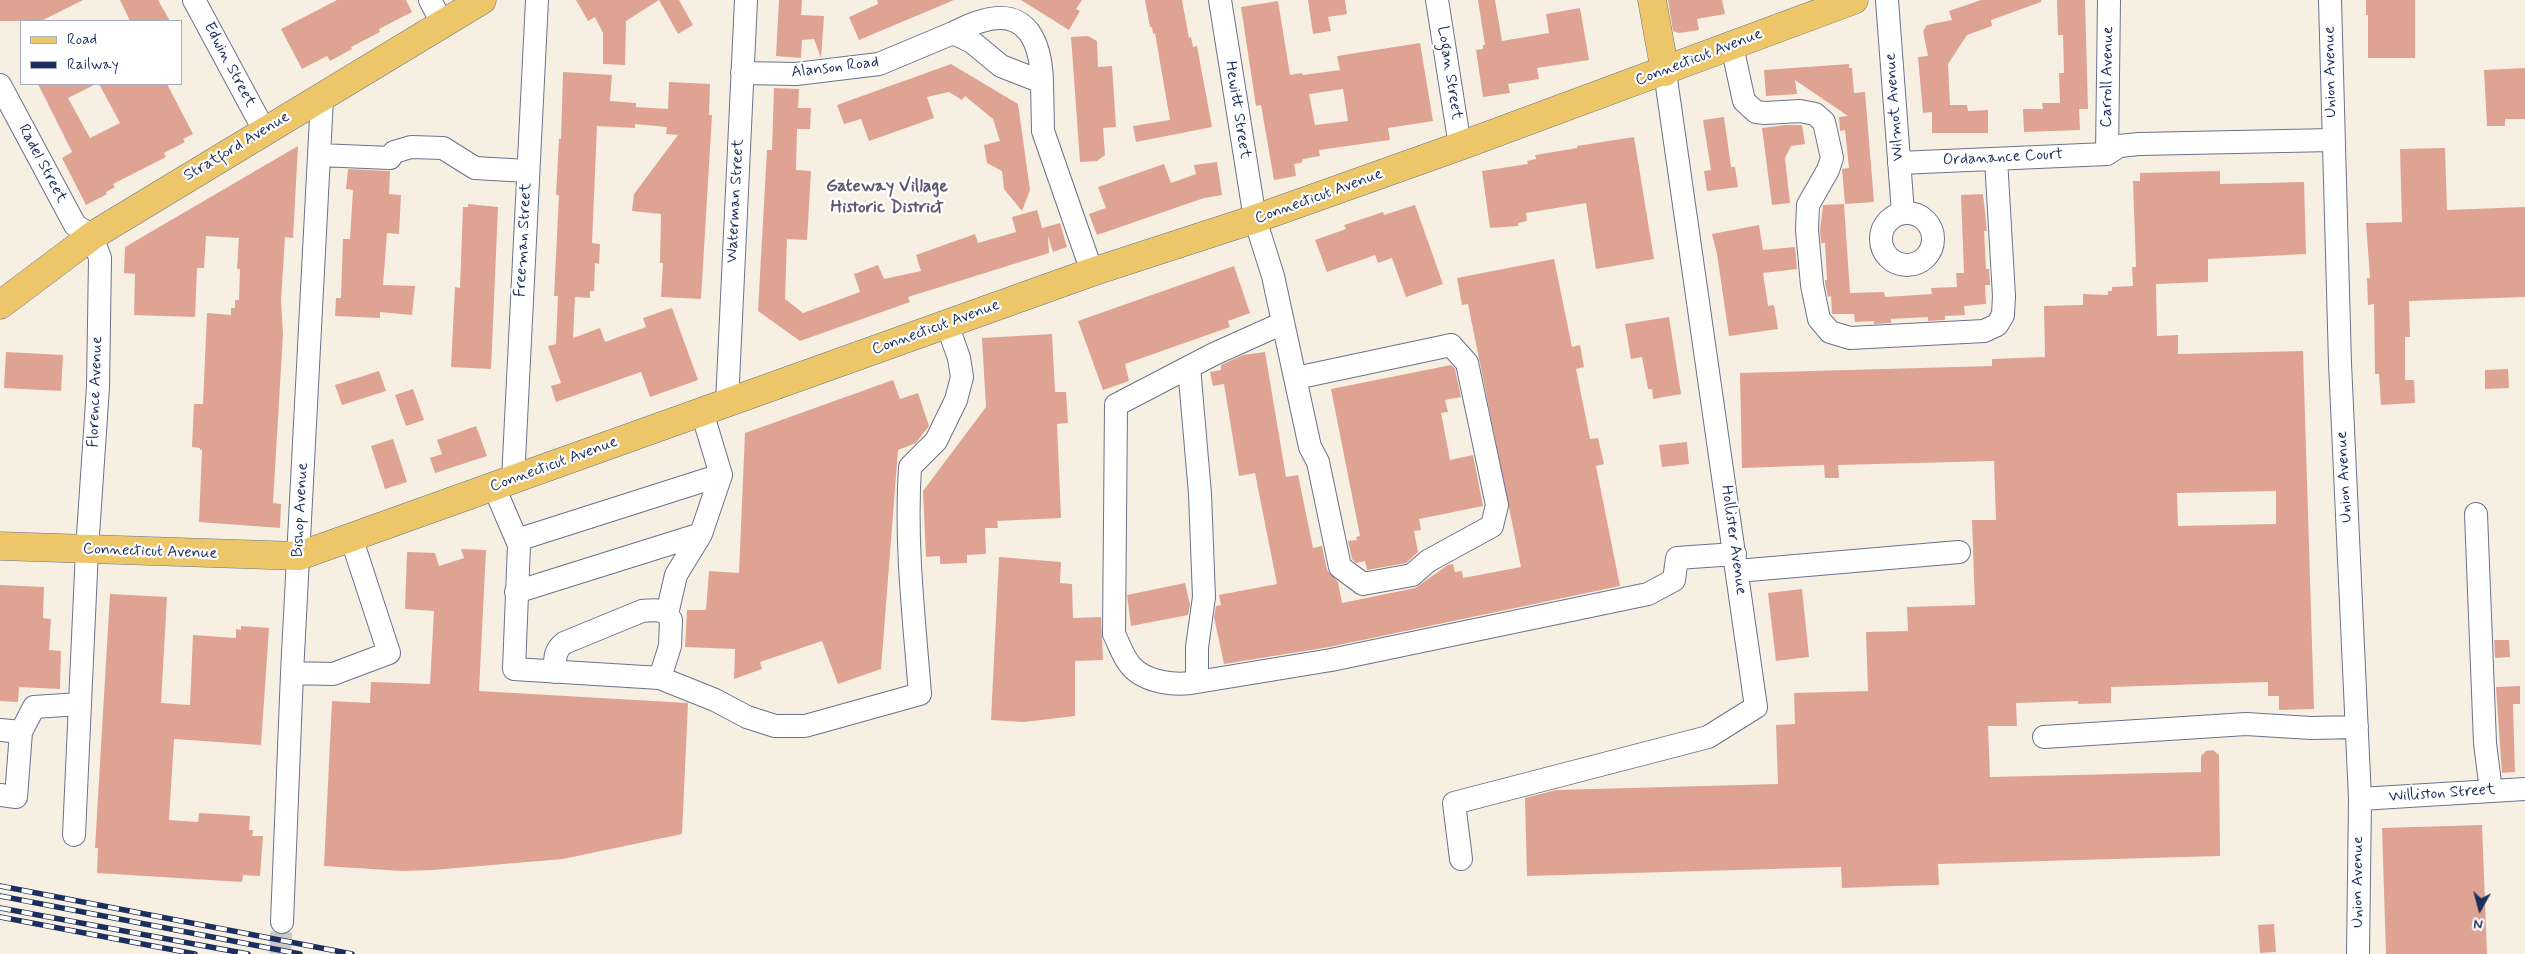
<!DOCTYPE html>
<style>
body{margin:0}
#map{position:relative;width:2525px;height:954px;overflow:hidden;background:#f7f0e2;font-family:Mynerve,sans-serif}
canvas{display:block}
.legend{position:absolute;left:20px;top:20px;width:162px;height:65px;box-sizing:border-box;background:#fff;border:1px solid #a4acbf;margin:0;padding:6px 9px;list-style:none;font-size:15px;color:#1b2f5e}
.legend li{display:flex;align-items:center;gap:10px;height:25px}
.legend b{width:25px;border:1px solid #a4acbf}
.north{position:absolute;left:2455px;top:884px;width:50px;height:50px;-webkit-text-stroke:4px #fff;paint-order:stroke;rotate:187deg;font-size:14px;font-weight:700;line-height:20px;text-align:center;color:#1b2f5e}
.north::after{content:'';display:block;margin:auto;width:18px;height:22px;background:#1b2f5e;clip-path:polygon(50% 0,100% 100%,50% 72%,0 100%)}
</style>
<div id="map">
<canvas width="2525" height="954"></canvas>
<ul class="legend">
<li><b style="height:6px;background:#ecc669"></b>Road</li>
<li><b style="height:6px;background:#1b2f5e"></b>Railway</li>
</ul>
<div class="north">N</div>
</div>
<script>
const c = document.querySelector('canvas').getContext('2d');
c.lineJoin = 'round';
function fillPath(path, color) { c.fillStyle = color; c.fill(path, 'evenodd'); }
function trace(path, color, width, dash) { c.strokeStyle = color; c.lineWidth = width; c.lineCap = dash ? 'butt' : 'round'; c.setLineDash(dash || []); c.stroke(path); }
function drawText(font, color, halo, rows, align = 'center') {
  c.font = font + ' Mynerve,sans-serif'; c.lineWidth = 4.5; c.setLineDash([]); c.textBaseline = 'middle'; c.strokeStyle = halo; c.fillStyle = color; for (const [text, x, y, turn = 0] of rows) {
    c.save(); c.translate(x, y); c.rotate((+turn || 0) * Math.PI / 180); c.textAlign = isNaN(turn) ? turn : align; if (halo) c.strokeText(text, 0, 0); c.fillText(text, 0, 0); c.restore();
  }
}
const building = new Path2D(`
 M 0,0 L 83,0 L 41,21 L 0,21 Z
 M 120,0 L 158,0 L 170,21 L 130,21 Z
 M 337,0 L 406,0 L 412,12 L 379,29 L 380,32 L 351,47 L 352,49 L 330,61 L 327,56 L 302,69 L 281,29 Z
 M 576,0 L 679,0 L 693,25 L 678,34 L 659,0 L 626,21 L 625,65 L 603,64 L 603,33 L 595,17 L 588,21 Z
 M 779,0 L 802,0 L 801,15 L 824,16 L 821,58 L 814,39 L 802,40 L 801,58 L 776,56 Z
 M 877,0 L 954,0 L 859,40 L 849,17 L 878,4 Z
 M 1021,0 L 1082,0 L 1076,9 L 1080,11 L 1069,30 Z
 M 1145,0 L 1182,0 L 1189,38 L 1191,37 L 1193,47 L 1197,46 L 1212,127 L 1136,142 L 1133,126 L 1170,120 L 1155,33 L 1153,34 L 1152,27 L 1150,27 Z
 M 1308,0 L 1345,0 L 1347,14 L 1328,17 L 1331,31 L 1313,34 Z
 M 1478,0 L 1495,0 L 1502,41 L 1549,33 L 1546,14 L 1580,8 L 1589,60 L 1537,68 L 1539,79 L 1508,84 L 1510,93 L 1483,97 L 1476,50 L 1483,49 L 1483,45 L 1485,45 Z
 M 1668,0 L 1722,0 L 1725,14 L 1697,19 L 1699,30 L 1679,33 L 1673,31 Z
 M 1981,0 L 2041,0 L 2041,2 L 1991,20 L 1992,26 L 1967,35 L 1948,64 L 1950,105 L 1967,105 L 1968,111 L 1988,110 L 1988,133 L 1932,133 L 1932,112 L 1923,113 L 1918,57 L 1928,56 L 1923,31 L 1927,25 L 1952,20 L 1949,11 Z
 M 2057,0 L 2085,0 L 2088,109 L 2079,109 L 2080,130 L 2024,132 L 2023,109 L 2043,109 L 2042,103 L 2060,103 L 2059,73 L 2064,73 L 2063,35 L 2058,35 Z
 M 2366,0 L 2415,0 L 2415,58 L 2368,58 L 2368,15 L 2366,15 Z
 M 1278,1 L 1290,75 L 1302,73 L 1303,75 L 1340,70 L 1337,56 L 1420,43 L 1433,121 L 1388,128 L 1390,140 L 1319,150 L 1320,156 L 1303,159 L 1301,163 L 1294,164 L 1296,176 L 1274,180 L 1261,105 L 1256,106 L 1241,7 ZM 1343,89 L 1348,121 L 1315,125 L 1309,94 Z
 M 1088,36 L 1097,41 L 1098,67 L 1112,66 L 1116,127 L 1103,128 L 1105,155 L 1097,161 L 1080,162 L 1071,37 Z
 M 951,64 L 1018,104 L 1030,190 L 1022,211 L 1004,189 L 1002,171 L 987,163 L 984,145 L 1000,141 L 993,119 L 965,96 L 962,100 L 949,92 L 927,97 L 934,118 L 869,141 L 861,119 L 844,124 L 837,105 Z
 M 1849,64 L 1849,68 L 1852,68 L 1854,93 L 1865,92 L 1874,202 L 1845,204 L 1842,169 L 1849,168 L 1845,130 L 1840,131 L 1839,117 L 1848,116 L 1795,80 L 1797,94 L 1766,96 L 1764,70 Z
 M 2525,68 L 2525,119 L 2505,119 L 2505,126 L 2487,126 L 2484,70 Z
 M 563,72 L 612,75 L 610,101 L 636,103 L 636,107 L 668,109 L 669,82 L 710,84 L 709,115 L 712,115 L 701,299 L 661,297 L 663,263 L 660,263 L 661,214 L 632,211 L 634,194 L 678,135 L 666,134 L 667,127 L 635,124 L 635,128 L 597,126 L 592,243 L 600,244 L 599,264 L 595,263 L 594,291 L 590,291 L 590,298 L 575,297 L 573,338 L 600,328 L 605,342 L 646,327 L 643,318 L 672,308 L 698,380 L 650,397 L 641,372 L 556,402 L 551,386 L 561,383 L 548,346 L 556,344 L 558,296 L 554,296 L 559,195 L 556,195 L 559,139 L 561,139 Z
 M 38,84 L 96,84 L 68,98 L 90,138 L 120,123 L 99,84 L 167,84 L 193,134 L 183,139 L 185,142 L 164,153 L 166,157 L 113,184 L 115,187 L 106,192 L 107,194 L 86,205 L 62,158 L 72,152 Z
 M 774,88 L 799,89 L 798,108 L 811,108 L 810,129 L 797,129 L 796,170 L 811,171 L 807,240 L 787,239 L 785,299 L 803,313 L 860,292 L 854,274 L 878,265 L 884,279 L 921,271 L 916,255 L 975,234 L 978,243 L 1016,232 L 1012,217 L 1037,210 L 1042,228 L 1060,223 L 1067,247 L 1053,252 L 1048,236 L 1049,253 L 908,297 L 910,302 L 800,341 L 758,311 L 767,150 L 772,150 Z
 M 1724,117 L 1731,167 L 1735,167 L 1738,187 L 1707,191 L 1704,171 L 1711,170 L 1703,120 Z
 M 1785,125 L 1802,125 L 1805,144 L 1791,146 L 1785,158 L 1790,203 L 1772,205 L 1762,128 Z
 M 1634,137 L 1654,259 L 1596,269 L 1586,203 L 1526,213 L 1527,221 L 1518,223 L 1518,226 L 1490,228 L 1482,171 L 1528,164 L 1527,161 L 1536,159 L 1535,155 L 1577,148 L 1577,146 Z
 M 298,146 L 293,238 L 285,237 L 281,301 L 283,334 L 273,503 L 281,504 L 280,528 L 199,522 L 202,450 L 200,450 L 200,448 L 192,447 L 194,404 L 203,404 L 207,313 L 231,315 L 231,308 L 235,308 L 235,300 L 239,300 L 240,269 L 237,269 L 239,238 L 206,236 L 204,268 L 197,268 L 195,317 L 134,315 L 135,274 L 124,273 L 125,247 Z
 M 2445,148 L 2447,210 L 2525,207 L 2525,297 L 2409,301 L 2410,337 L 2405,337 L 2405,380 L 2414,380 L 2415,403 L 2381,405 L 2379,374 L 2375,374 L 2374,304 L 2368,305 L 2367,278 L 2370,278 L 2366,223 L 2402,222 L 2400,149 Z
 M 1217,162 L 1222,195 L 1204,198 L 1097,235 L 1089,214 L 1106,208 L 1098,187 L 1164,164 L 1171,183 L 1196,174 L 1194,165 Z
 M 348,169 L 390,171 L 389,194 L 401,195 L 399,234 L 387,233 L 383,285 L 415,286 L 412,315 L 380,312 L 380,318 L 335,316 L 336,298 L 341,298 L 343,239 L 350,239 L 353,190 L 346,189 Z
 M 2220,171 L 2220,184 L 2304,182 L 2306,254 L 2208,259 L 2208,282 L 2156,284 L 2157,336 L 2178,335 L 2178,354 L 2303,351 L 2314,709 L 2279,710 L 2279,696 L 2268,696 L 2268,682 L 2111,687 L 2111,703 L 2078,704 L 2078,701 L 2016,703 L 2017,726 L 1988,726 L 1990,777 L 2201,772 L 2201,756 L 2206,751 L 2213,750 L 2219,755 L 2220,856 L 1938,864 L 1939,885 L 1895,886 L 1842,888 L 1841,867 L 1527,876 L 1525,798 L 1556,790 L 1778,784 L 1776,725 L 1795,724 L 1794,693 L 1868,691 L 1866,632 L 1908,631 L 1907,607 L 1975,605 L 1972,520 L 1996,520 L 1994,461 L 1838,465 L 1839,478 L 1825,478 L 1824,465 L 1742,468 L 1740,373 L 1992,366 L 1992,359 L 2045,357 L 2044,306 L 2083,305 L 2083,294 L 2108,295 L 2108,291 L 2112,291 L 2112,287 L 2133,286 L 2132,267 L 2136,267 L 2133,181 L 2140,181 L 2140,173 ZM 2276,491 L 2276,524 L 2178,526 L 2177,493 Z
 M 1983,194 L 1987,231 L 1984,231 L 1986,269 L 1989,269 L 1990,285 L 1985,285 L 1986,304 L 1964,306 L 1965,315 L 1945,316 L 1945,320 L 1928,321 L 1928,317 L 1891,319 L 1891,323 L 1874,324 L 1874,321 L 1855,322 L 1854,314 L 1832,314 L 1831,296 L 1828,297 L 1825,283 L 1825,280 L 1827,280 L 1825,243 L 1821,243 L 1820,230 L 1823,205 L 1844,204 L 1850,293 L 1884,292 L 1885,297 L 1932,294 L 1931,288 L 1957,287 L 1956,273 L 1964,273 L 1961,195 Z
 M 468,204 L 498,207 L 491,369 L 451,367 L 455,287 L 460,288 L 463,207 L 468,207 Z
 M 1415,205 L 1443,284 L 1406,297 L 1392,258 L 1378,263 L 1375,255 L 1327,272 L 1315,240 L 1346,229 L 1344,225 L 1383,212 L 1384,215 Z
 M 1759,225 L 1763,250 L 1795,247 L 1797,269 L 1763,273 L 1768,306 L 1774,305 L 1778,329 L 1729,336 L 1717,254 L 1712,234 Z
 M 1554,259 L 1572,347 L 1580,345 L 1584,367 L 1576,369 L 1590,439 L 1598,438 L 1604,464 L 1596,466 L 1620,586 L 1329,647 L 1224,664 L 1214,617 L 1216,606 L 1221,605 L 1219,595 L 1277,584 L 1255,473 L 1239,476 L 1224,384 L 1213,386 L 1210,372 L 1221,370 L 1221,365 L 1243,355 L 1265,352 L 1286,477 L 1298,475 L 1313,548 L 1322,546 L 1327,570 L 1338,582 L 1342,603 L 1415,588 L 1448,565 L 1453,564 L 1455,572 L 1462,571 L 1463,578 L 1521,567 L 1468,304 L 1462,305 L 1457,278 Z
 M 1234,266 L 1250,313 L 1228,321 L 1230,327 L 1125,364 L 1129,381 L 1103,390 L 1078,321 Z
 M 1669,317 L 1681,394 L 1653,399 L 1652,389 L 1648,389 L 1642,357 L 1631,359 L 1625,324 Z
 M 1052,334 L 1055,392 L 1066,392 L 1068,423 L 1057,424 L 1061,518 L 997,521 L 998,528 L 985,528 L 986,554 L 967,555 L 967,563 L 940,564 L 940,556 L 926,557 L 923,491 L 986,407 L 982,338 Z
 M 6,352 L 63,355 L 61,391 L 4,388 Z
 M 1451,365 L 1455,369 L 1461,397 L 1445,400 L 1448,412 L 1441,413 L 1450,460 L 1473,455 L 1483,506 L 1419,519 L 1421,530 L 1414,531 L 1418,552 L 1406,563 L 1367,570 L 1365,561 L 1356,563 L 1352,559 L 1348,541 L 1357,540 L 1356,537 L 1360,536 L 1331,389 Z
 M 2508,369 L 2509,388 L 2485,389 L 2485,370 Z
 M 379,371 L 386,391 L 342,405 L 335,385 Z
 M 893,380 L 900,399 L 918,393 L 929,426 L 916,443 L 898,450 L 881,669 L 838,684 L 822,641 L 760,662 L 762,669 L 734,679 L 735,649 L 685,647 L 687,610 L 706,610 L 709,571 L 739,573 L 745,433 Z
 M 413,389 L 424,420 L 406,426 L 395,395 Z
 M 476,426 L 487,456 L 435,473 L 430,458 L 442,454 L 437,440 Z
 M 393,439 L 407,482 L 385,489 L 371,446 Z
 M 1687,442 L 1689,464 L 1662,467 L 1659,445 Z
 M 461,549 L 486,550 L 479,691 L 688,703 L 682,834 L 563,859 L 433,870 L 402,871 L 324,866 L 332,701 L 370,703 L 371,682 L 430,684 L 434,611 L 405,609 L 407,552 L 435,553 L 439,566 L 464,558 Z
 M 999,557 L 1061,562 L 1060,583 L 1072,584 L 1073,618 L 1101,617 L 1103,660 L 1075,661 L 1075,716 L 1024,722 L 991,720 Z
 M 1185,583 L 1190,605 L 1188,615 L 1131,626 L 1127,595 Z
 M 0,585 L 44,587 L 43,618 L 51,619 L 49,650 L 61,651 L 60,689 L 19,687 L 18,702 L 0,701 Z
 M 1802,589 L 1809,657 L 1776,661 L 1768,593 Z
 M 110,594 L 167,597 L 161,703 L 190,705 L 193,635 L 236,638 L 236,629 L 241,630 L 241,626 L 269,628 L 261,745 L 174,739 L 169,820 L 198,822 L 199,813 L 250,816 L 249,830 L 253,830 L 252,836 L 263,836 L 260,876 L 243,875 L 242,882 L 97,873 L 98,848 L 95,848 Z
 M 2494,640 L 2509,640 L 2510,657 L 2495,658 Z
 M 2520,686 L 2520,704 L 2513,704 L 2515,772 L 2502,773 L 2496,687 Z
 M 2482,825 L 2487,954 L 2386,954 L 2382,828 Z
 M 2274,924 L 2276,952 L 2260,953 L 2258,925 Z`);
const minorTunnel = new Path2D(`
 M 280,954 L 282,922`);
const minor = new Path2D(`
 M 194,0 L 264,130
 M 430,0 L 442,23
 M 1220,0 L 1255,219 L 1273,276 L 1310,447 L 1318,462 L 1340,567 L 1363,584 L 1412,575 L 1428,561 L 1492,526 L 1497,505 L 1467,363 L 1451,345 L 1296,378
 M 1437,0 L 1460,146
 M 1887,0 L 1903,213
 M 2330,0 L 2340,363 L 2360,799 L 2358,954
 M 953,33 C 962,29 972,23 982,21 C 1028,7 1041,44 1042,82
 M 1732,46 L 1744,101 L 1756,112 L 1765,113 L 1800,111 L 1815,114 L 1824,122 L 1832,158 L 1828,170 L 1808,205 L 1807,230 L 1812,285 L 1819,319 L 1830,332 L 1850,338 L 1984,331 L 1997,325 L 2003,315 L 2004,296 L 1996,159
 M 742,73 L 796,74 L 879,64 L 953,33 L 972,42 L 1001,66 L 1042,82 L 1043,131 L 1092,272
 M 0,85 L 75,225 L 92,236 L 100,258 L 98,387 L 87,550 L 74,835
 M 2107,154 L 2109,0
 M 319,155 L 390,158 L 394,152 L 411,147 L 443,148 L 475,168 L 527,171
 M 1899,163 L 2107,154 L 2119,146 L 2139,144 L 2333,140
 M1881 239a26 26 0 1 1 52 0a26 26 0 1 1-52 0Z
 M 1283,323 L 1214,354 L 1116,405 L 1114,634 C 1119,644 1123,657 1131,666 C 1146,683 1176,686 1197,682 L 1331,660 L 1648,594 L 1674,580 L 1677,558 L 1735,554
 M 1189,367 L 1200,494 L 1204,597 L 1197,647 L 1197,682
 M 727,403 L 746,0
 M 513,480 L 537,0
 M 494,487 L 519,545 L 514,669 L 660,678 L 715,700 L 747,717 L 775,726 L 805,726 L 920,694 C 914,618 905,543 910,467 L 936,441 L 956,400 L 962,377 L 959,358 L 947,324
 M 2476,514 L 2485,743 L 2491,791
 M 517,540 L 721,475 L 702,412
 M 1737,571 L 1959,552
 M 516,592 L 701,534 L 721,475
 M 667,614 L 676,575 L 701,534
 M 555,672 C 555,659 554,651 564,643 L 642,611 C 653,610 666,608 671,620 L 670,646 L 660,678
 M 292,673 L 333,674 L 389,653 L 351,537
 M 0,730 L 21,732
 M 2044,737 L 2246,724 L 2311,728 L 2357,727
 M 0,795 L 16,797 L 21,732 L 34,707 L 80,704
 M 2360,799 L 2525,789
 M 1461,859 L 1454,803 L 1708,737 L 1756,707 L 1665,72
 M 282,922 L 292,673 L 322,98`);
const major = new Path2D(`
 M 1652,0 L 1665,72
 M 0,305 L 92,236 L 482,0
 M 0,546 L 299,556 L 1092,272 L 1255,219 L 1460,146 L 1854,0`);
const rail = new Path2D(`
 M 0,886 L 352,954
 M 0,896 L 300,954
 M 0,908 L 248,954
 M 0,917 L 195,954`);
const streetNames = [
 ["Connecticut Avenue",1699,58,-21],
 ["Edwin Street",229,65,62],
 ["Alanson Road",835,68,-7],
 ["Union Avenue",2331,72,-91],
 ["Logan Street",1449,73,81],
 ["Carroll Avenue",2108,77,-89],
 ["Wilmot Avenue",1895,107,-94],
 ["Hewitt Street",1237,110,81],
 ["Stratford Avenue",237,147,-31],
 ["Ordanance Court",2003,158,-3],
 ["Radel Street",42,164,62],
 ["Connecticut Avenue",1319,197,-20],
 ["Waterman Street",736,201,-87],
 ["Freeman Street",524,240,-87],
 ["Connecticut Avenue",936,328,-20],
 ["Florence Avenue",96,392,-88],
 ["Connecticut Avenue",554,465,-20],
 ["Union Avenue",2345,477,-93],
 ["Bishop Avenue",301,510,-87],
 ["Hollister Avenue",1733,540,82],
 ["Connecticut Avenue",150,552,2],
 ["Williston Street",2442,794,-4],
 ["Union Avenue",2359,882,-90]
];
const neighbourhoodNames = [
 ["Gateway Village",887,187],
 ["Historic District",887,208]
];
fillPath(building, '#dfa394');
trace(minorTunnel, '#cbc9c8', 22, [22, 11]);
trace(minor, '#68738c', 24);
trace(major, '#68738c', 29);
trace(minor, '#fff', 22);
trace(major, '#ecc669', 28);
trace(rail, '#1b2f5e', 5.5);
trace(rail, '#fff', 4, [11]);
drawText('16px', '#1b2f5e', '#fff', streetNames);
drawText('bold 18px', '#605871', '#fff', neighbourhoodNames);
</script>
